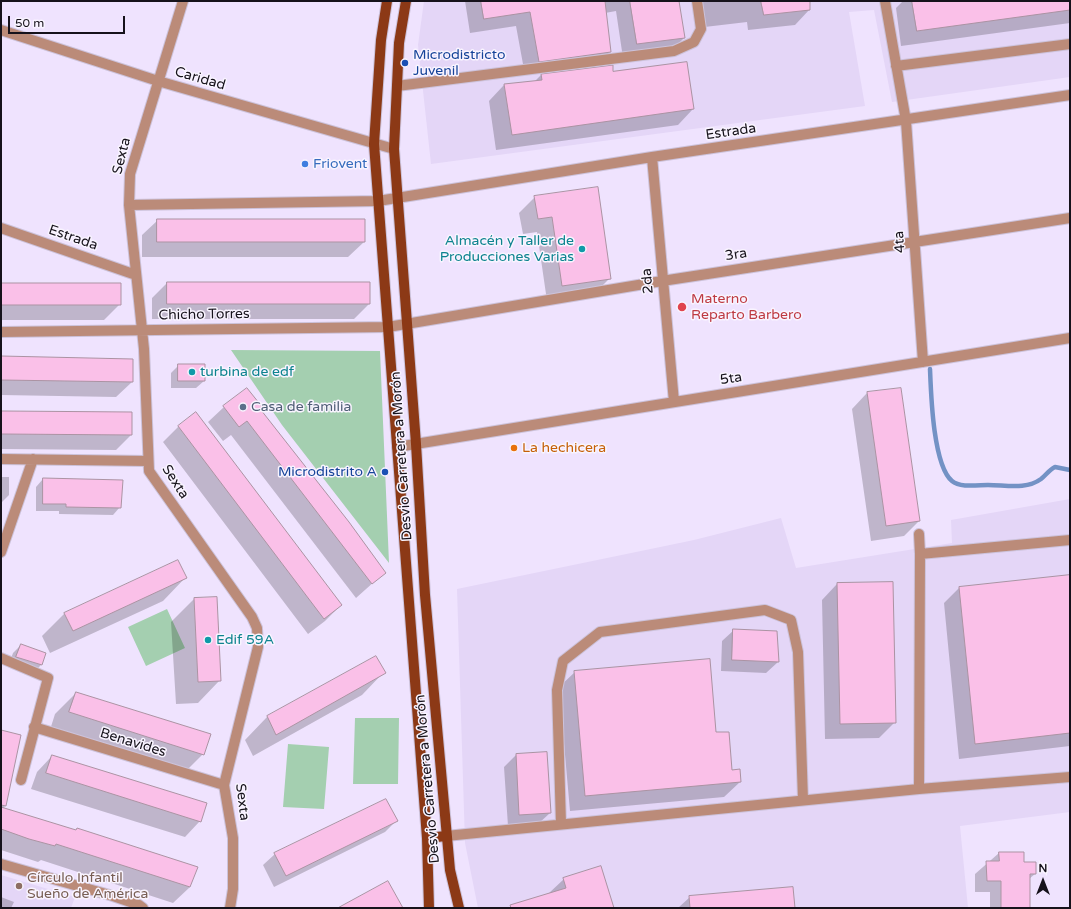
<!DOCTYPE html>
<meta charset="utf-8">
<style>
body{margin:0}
#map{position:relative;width:1071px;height:909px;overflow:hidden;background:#efe3fe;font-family:"Varela Round",sans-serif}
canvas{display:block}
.frame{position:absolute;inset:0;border:2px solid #16121b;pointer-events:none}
.north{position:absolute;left:1023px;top:861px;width:40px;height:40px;-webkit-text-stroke:3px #f9f4ff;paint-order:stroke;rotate:0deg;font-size:11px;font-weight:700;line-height:16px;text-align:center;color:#16121b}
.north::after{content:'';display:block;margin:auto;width:14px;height:18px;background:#16121b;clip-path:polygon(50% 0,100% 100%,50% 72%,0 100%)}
.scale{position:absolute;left:8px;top:16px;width:117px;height:18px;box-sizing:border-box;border:2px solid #16121b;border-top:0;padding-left:5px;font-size:12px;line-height:14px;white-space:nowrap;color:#16121b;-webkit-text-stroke:3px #f9f4ff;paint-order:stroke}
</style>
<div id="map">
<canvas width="1071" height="909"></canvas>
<div class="frame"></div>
<div class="north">N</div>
<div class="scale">50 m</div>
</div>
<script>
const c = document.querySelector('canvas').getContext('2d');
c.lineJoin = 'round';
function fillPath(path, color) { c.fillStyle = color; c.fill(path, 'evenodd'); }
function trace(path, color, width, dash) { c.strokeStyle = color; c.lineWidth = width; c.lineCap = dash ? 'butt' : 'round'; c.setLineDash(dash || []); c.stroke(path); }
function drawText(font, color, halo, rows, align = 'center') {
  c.font = font + ' "Varela Round",sans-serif'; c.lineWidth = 3; c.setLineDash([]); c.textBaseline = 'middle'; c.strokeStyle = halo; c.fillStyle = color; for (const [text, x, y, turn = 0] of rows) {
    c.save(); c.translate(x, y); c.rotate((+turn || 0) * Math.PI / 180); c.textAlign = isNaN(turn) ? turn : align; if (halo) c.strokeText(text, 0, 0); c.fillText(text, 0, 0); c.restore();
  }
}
const built = new Path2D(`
 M 424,1 L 1070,1 L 1070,77 L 892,102 L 874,10 L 849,12 L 865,106 L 431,164 L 418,45 Z
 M 1070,499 L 1070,812 L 960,826 L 968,908 L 478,908 L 465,843 L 457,589 L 694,540 L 781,518 L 796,568 L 952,543 L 951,520 Z
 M 1,875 L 75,897 L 71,908 L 1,908 Z`);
const green = new Path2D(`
 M 231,350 L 380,351 L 389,563 L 282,425 Z
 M 167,609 L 185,648 L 146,666 L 128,627 Z
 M 355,718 L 399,718 L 398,784 L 353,784 Z
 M 288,744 L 329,747 L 324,809 L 283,807 Z`);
const shadow = new Path2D(`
 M 465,1 L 678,1 L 684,38 L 670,52 L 623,58 L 616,11 L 605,13 L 610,52 L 596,66 L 525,75 L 516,26 L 470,33 Z
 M 693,1 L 809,1 L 810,9 L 795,25 L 748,30 L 747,22 L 696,28 Z
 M 903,1 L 1070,1 L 1070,23 L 901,46 L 896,8 Z
 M 612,72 L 693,109 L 678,125 L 496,150 L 489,101 L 504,85 L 535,81 L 541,75 Z
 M 535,197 L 610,278 L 594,294 L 547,301 L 537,232 L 523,234 L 519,213 Z
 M 158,220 L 364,242 L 348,257 L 142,257 L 142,235 Z
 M 167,283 L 369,304 L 354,319 L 152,319 L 152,298 Z
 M 1,284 L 120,304 L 104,320 L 1,320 Z
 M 1,357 L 132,382 L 116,397 L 1,395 Z
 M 179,365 L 204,381 L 196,388 L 171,388 L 171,373 Z
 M 867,393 L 919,521 L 904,536 L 871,541 L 852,409 Z
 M 224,407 L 260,410 L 384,573 L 356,598 L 231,435 L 223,441 L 208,422 Z
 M 1,412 L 131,435 L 116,450 L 1,449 Z
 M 196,414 L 341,605 L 325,621 L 308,634 L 163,442 L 178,427 Z
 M 1,477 L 9,477 L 9,495 L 1,503 Z
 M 43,479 L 120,507 L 113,515 L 59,514 L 59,511 L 36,511 L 36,487 Z
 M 177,561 L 185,578 L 163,601 L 50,653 L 42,636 L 64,614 Z
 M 1070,576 L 1070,746 L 959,759 L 944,603 L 959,588 Z
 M 837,584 L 895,722 L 879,738 L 825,739 L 822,600 Z
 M 216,598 L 220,680 L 198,703 L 176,704 L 171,622 L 194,599 Z
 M 734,630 L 778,662 L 766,673 L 721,671 L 722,641 Z
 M 21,645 L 41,665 L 34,672 L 9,664 L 13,653 Z
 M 375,657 L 384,672 L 362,695 L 253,756 L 245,740 L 267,717 Z
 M 575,672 L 716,733 L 731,771 L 740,782 L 724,797 L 570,811 L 559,687 Z
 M 76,693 L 203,754 L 182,775 L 49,733 L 55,714 Z
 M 1,732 L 20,736 L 4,809 L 190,887 L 173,903 L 41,860 L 38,862 L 1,850 Z
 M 546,753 L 550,813 L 538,824 L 508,826 L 504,767 L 516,755 Z
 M 52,756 L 200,821 L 185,837 L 31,789 L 37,772 Z
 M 397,820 L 385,832 L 274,887 L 263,865 L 275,854 Z
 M 999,853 L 1023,853 L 1023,863 L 1035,874 L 1029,879 L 1029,908 L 990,908 L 990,892 L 975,892 L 975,874 Z
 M 564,879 L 613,908 L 509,908 L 548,894 Z
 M 1,897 L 14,902 L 11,908 L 1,908 Z
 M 690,897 L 794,908 L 678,908 Z`);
const stream = new Path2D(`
 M 930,369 C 931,394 933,465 952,481 C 960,488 978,485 988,485 C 1006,485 1026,490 1041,479 C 1046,475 1049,470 1055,467 L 1070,470`);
const building = new Path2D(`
 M 481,1 L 605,1 L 611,52 L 539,62 L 530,12 L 484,19 Z
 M 630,1 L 679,1 L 685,38 L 637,44 Z
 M 761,1 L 810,1 L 810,10 L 764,15 Z
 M 912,1 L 1070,1 L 1070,10 L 917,31 Z
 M 687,62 L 694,109 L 512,135 L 504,84 L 542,80 L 541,74 L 613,65 L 613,71 Z
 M 598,187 L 611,279 L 562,286 L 552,217 L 538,219 L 534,196 Z
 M 157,219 L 365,219 L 365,242 L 157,242 Z
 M 167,282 L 370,282 L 370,304 L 167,304 Z
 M 1,283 L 121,283 L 121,305 L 1,305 Z
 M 1,356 L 133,359 L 133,382 L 1,380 Z
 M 178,364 L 205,364 L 205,381 L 178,381 Z
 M 247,388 L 263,408 L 261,410 L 349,522 L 386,573 L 372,584 L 247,421 L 239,427 L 223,406 Z
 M 901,388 L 920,521 L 886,526 L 867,392 Z
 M 1,411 L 132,412 L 132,435 L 1,434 Z
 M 196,412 L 342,605 L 324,619 L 178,426 Z
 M 43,478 L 123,480 L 121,508 L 66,507 L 66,504 L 43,504 Z
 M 178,560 L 187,578 L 73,631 L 64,613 Z
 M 1070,575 L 1070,733 L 975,744 L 959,587 Z
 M 893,582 L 896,723 L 840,724 L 837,583 Z
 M 217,597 L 221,681 L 198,682 L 194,598 Z
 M 733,629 L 777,631 L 779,662 L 732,660 Z
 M 21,644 L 46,653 L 42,665 L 16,657 Z
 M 376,656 L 386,673 L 276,735 L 267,716 Z
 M 710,659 L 716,732 L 729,732 L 732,770 L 740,769 L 741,782 L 585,796 L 574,671 Z
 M 76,692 L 211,734 L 204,755 L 69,712 Z
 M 1,730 L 21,735 L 6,806 L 1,805 Z
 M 547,752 L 551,813 L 519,815 L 516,754 Z
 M 52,755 L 207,803 L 201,822 L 46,773 Z
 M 386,799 L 398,821 L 286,876 L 274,853 Z
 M 1,807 L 76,830 L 77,828 L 198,867 L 190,887 L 56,844 L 55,846 L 29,839 L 1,829 Z
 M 999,852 L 1024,852 L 1024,862 L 1036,862 L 1036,874 L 1030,874 L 1030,908 L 1001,908 L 1001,881 L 987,881 L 986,861 L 999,861 Z
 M 601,866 L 614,908 L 511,908 L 510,905 L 566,888 L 563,878 Z
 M 388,881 L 403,908 L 338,908 Z
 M 793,887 L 795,908 L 690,908 L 689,896 Z`);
const minor = new Path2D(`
 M 183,1 L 130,174 L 129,205 L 144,349 L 149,471 L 252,617 L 257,628 L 258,647 L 224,785 L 233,838 L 233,889 L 230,908
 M 885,1 L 906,121 L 923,362
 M 1,30 L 158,81 L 394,149
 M 896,66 L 1070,44
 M 397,86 L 674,51 L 694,42 L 701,29 L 697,1
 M 652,157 L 674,402
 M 129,205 L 378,201 L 652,157 L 1070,95
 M 1,228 L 136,275
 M 1,332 L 388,327 L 662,281 L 1070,218
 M 397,447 L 1070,338
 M 1,459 L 148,461
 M 1,552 L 33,459
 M 920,554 L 1070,540
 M 1,658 L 48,678 L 21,780
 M 34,727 L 224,785
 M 919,789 L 1070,777
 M 561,824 L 557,690 L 563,661 L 600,632 L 765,610 L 791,620 L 798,652 L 803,800
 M 446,836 L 919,789 L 920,554 L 919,534
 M 1,864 L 113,896 L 139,905 L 143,908`);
const major = new Path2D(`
 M 387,1 L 381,40 L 374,144 L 427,838 L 429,908
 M 406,1 L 399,43 L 394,149 L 416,444 L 425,595 L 450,870 L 459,908
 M 427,838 L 446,836`);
const markers = [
 [405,63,4,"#1a4fb4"],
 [305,164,4,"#3f7fe0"],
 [582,249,4,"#0f9aa8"],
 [682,307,5,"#e0444e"],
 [192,372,4,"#0f9aa8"],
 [243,407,4,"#5c6f8a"],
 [514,448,4,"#e8710a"],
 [385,472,4,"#1a4fb4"],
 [208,640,4,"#0f9aa8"],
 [19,886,4,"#8d6e63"]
];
const transitNames = [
 ["Microdistricto",413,55],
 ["Juvenil",413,71],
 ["Microdistrito A",377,472,"right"]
];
const streetNames = [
 ["Caridad",200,79,16],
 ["Estrada",731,132,-8],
 ["Sexta",122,156,-76],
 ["Estrada",73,238,19],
 ["4ta",900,242,-94],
 ["3ra",736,255,-9],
 ["2da",648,281,-95],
 ["Chicho Torres",204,315,-1],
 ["5ta",731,379,-9],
 ["Desvio Carretera a Morón",402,456,-94],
 ["Sexta",175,482,57],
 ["Benavides",133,743,17],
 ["Desvio Carretera a Morón",428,779,-95],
 ["Sexta",242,802,83]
];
const shopNames = [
 ["Friovent",313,164]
];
const cultureNames = [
 ["Almacén y Taller de",574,241,"right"],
 ["Producciones Varias",574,257,"right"],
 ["turbina de edf",200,372],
 ["Edif 59A",216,640]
];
const healthNames = [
 ["Materno",691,299],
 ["Reparto Barbero",691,315]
];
const serviceNames = [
 ["Casa de familia",251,407]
];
const foodNames = [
 ["La hechicera",522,448]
];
const educationNames = [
 ["Círculo Infantil",27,878],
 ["Sueño de América",27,894]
];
fillPath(built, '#e4d6f7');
fillPath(green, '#a4cfb0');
fillPath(shadow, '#0003');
trace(stream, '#7392c5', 4.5);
fillPath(building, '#fac0e8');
trace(building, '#ab93a3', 1);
trace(minor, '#ccc2da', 12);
trace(major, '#ccc2da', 12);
trace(minor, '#bb8b79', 10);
trace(major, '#8c3916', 10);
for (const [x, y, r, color] of markers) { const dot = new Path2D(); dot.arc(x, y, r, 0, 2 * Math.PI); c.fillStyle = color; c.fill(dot); trace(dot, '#f9f4ff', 1.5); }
drawText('14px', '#164399', '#f9f4ff', transitNames, 'left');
drawText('14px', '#16121b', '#f9f4ff', streetNames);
drawText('14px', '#366cbe', '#f9f4ff', shopNames, 'left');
drawText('14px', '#0d838f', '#f9f4ff', cultureNames, 'left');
drawText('14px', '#be3a42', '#f9f4ff', healthNames, 'left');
drawText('14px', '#4e5e75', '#f9f4ff', serviceNames, 'left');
drawText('14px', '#c56008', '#f9f4ff', foodNames, 'left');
drawText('14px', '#785e54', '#f9f4ff', educationNames, 'left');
</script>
